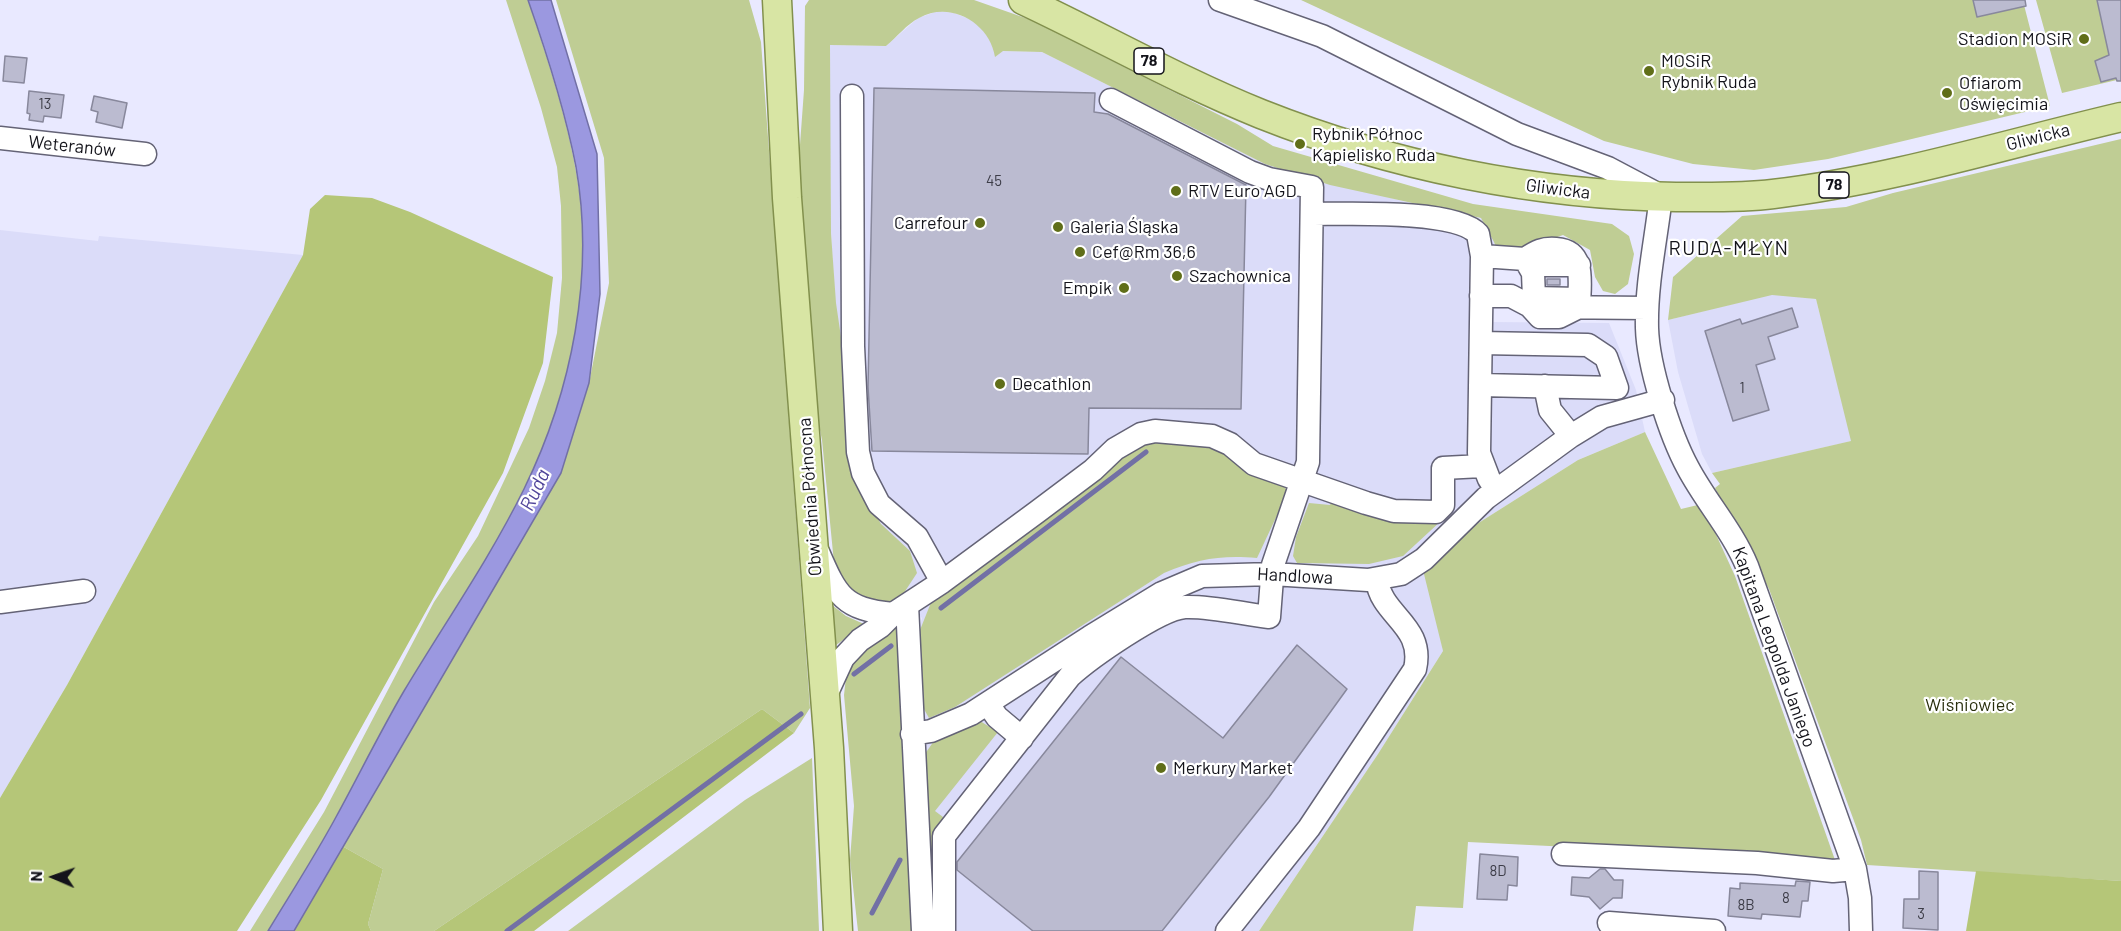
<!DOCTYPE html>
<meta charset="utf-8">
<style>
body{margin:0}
#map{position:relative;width:2121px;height:931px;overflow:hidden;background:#e9e9ff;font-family:Barlow,sans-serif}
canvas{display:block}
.north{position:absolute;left:24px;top:847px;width:60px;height:60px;-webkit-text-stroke:4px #fff;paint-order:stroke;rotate:272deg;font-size:16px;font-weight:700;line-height:24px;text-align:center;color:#13131a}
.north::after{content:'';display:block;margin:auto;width:21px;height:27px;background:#13131a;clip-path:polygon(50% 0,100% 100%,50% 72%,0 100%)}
</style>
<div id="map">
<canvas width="2121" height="931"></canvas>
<div class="north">N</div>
</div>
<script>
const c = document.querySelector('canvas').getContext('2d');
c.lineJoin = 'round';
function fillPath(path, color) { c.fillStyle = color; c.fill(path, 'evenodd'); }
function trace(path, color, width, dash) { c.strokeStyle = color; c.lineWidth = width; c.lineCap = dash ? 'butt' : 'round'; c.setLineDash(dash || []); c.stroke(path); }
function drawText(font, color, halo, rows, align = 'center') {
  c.font = font + ' Barlow,sans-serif'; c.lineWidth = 4.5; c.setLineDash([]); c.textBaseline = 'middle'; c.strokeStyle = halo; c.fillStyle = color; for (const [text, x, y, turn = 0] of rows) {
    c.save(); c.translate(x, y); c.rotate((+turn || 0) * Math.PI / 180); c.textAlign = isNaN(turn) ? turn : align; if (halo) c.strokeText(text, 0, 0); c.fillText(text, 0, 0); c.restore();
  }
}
const built = new Path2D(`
 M 938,11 L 954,13 L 972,20 L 984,29 L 993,45 L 1003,51 L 1042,52 L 1265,164 L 1417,205 L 1498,222 L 1492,257 L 1490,322 L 1609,323 L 1636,390 L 1645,432 L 1578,460 L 1469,529 L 1437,621 L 1443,651 L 1378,754 L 1259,931 L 931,931 L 918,635 L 922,618 L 909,605 L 852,577 L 831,233 L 829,45 L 886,46 L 918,18 Z
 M 0,230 L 98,241 L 99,236 L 303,255 L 67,685 L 0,798 Z
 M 1772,294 L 1816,299 L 1852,441 L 1712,473 L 1702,454 L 1678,372 L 1668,320 Z`);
const green = new Path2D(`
 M 506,0 L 528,0 C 558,91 591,187 582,284 C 575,354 555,426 524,489 C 489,560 444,624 404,691 C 380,732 359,775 336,817 C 315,856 291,893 268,931 L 250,931 L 324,812 L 434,602 L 478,536 L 529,428 L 545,381 L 557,333 L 562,278 L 561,206 L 557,167 L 541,108 Z
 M 556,0 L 749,0 L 761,42 L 810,708 L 794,733 L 762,709 L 434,931 L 371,931 L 368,924 L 383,869 L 342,846 L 561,473 L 589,383 L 609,283 L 604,158 Z
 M 809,0 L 974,0 L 1031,20 L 1237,124 L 1273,146 L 1473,204 L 1612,224 L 1629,236 L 1634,254 L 1628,284 L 1615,294 L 1603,291 L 1595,277 L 1590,250 L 1563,235 L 1500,258 L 1494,242 L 1481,218 L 1330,185 L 1265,164 L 1042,52 L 1003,51 L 995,57 C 990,23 950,0 919,18 C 907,24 897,37 886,46 L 830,45 L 831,233 L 836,303 L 864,495 L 881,524 L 910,551 L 917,573 L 896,605 L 853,596 L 834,563 L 822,440 L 810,380 L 798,172 L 804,90 L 805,6 Z
 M 1301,0 L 1973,0 L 1977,17 L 2024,5 L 2050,106 L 1828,159 L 1754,170 L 1693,164 L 1604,141 Z
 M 2036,0 L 2121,0 L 2121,79 L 2062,93 Z
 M 2121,139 L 2121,881 L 1867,865 L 1861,840 L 1769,589 L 1715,488 L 1720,484 L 1712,473 L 1851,441 L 1816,299 L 1772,295 L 1668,320 L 1673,277 L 1742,216 L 1846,207 L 1893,193 Z
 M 1645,432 L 1681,509 L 1702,504 L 1735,576 L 1835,860 L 1468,842 L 1463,908 L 1416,906 L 1413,931 L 1259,931 L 1378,754 L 1443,651 L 1423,570 L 1469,529 L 1578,460 Z
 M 1204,441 L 1279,479 L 1288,492 L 1257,558 C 1220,555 1198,559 1164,573 L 955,707 L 929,718 L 920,702 L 918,635 L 934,595 L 1139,442 Z
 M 1332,500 L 1442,520 L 1403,556 L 1369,564 L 1297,563 L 1293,556 L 1296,537 L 1309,503 L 1330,505 Z
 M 832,605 L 846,616 L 864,624 L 835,646 Z
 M 897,626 L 914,931 L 858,931 L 850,860 L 854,806 L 844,695 L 847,668 L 866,643 Z
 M 980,721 L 998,732 L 935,811 L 947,820 L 938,931 L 931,931 L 922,758 L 934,741 Z
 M 812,758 L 819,931 L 568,931 L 745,800 Z`);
const forest = new Path2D(`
 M 325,195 L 372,198 L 410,212 L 553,277 L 543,363 L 503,473 L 321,800 L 237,931 L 0,931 L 0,798 L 67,685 L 303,255 L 310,209 Z
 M 762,709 L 794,733 L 534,931 L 434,931 Z
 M 342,846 L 383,869 L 368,924 L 371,931 L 294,931 Z
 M 1976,871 L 2121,881 L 2121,931 L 1966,931 Z`);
const water = new Path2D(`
 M 528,0 L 551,0 L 597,154 L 600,294 L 589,383 L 561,473 L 294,931 L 268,931 C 291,893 315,856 336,817 C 359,775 380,732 404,691 C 444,624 489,560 524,489 C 572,391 595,275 576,167 C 565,110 547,54 528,0 Z`);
const stream = new Path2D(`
 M 941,608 L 1146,452
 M 854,674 L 891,646
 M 872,913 L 900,860
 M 507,931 L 801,714`);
const building = new Path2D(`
 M 1973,0 L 2025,0 L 2026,6 L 1977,17 Z
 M 2097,0 L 2121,0 L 2121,81 L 2117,81 L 2116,78 L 2101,82 L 2095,61 L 2109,55 Z
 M 5,56 L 27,58 L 24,83 L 3,81 Z
 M 874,88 L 1095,93 L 1094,112 L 1108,114 L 1246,185 L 1241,409 L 1089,408 L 1088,454 L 872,451 L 868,387 Z
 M 29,91 L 64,95 L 61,118 L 44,116 L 43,122 L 29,120 L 30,114 L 27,113 Z
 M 94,96 L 127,103 L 122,128 L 96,122 L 98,112 L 91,110 Z
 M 1547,279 L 1560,279 L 1560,285 L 1547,285 Z
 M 1792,308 L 1798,327 L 1768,337 L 1775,359 L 1756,365 L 1769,410 L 1733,421 L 1705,331 L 1740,319 L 1742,324 Z
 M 1297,645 L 1347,689 L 1269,797 L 1162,931 L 1033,931 L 957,870 L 957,862 L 1121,657 L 1223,738 Z
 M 1480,854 L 1518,857 L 1517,886 L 1508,885 L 1507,900 L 1477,899 Z
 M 1600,869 L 1605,869 L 1614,880 L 1623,880 L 1622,898 L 1613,898 L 1600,909 L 1589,897 L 1571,895 L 1572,877 L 1589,878 Z
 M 1919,871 L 1938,872 L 1938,930 L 1903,928 L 1904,899 L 1919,899 Z
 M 1796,881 L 1810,882 L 1808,901 L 1802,901 L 1800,917 L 1762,914 L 1761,919 L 1728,916 L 1730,888 L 1740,889 L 1740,883 L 1795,886 Z`);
const minor = new Path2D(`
 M 1220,0 L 1322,36 L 1517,134 L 1608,168 L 1661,196 C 1656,240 1646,284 1647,328 C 1648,366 1670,435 1688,468 C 1706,502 1732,530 1747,566 L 1855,869 L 1860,898 L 1861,931
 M 852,96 L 853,346 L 858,452 L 863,473 L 879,504 L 917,537 L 942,582
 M 0,138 L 145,154
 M 1312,214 C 1346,214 1456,209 1478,234 L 1482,256 L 1479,453 L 1489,479
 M 1482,256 L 1525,259 L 1541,265 L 1579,265
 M 1481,296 L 1511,296 L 1530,306 L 1540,307 L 1647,308
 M 1530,306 L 1540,317 L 1559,317 L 1579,307 C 1579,285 1587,251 1556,249 C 1543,248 1537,251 1525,259 L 1533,273 L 1534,298 L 1579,299
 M 1480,385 L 1617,388 L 1606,357 L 1588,345 L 1481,343
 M 1545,386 L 1550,410 L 1571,436
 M 818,552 C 837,596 843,609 893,614
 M 0,602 L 84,591
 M 907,605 L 923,931
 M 825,697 L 843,658 L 860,640 L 881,626 L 893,614 L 942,582 L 1037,512 L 1093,470 L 1115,449 L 1141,434 L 1155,431 L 1212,436 L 1230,444 L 1254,464 L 1366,503 L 1394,511 L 1436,512 L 1443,505 L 1443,468 L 1482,466
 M 988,704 L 997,717 L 1022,738
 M 912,734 L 931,731 L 971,714 L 1090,637 L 1162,593 L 1202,576 L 1272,574 L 1368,580 L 1401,574 L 1424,559 L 1486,498 L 1571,436 L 1602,417 L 1663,400
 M 1563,854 L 1757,863 L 1833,871 L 1855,869
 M 1609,923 L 1714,931
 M 944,931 L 944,836 L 1070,676 C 1090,658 1159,609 1185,607 C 1212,606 1242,614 1269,617 L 1273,565 L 1308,462 L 1312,187 L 1269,179 L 1250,172 L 1111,100
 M 1227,931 L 1309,828 L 1415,669 C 1425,625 1381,616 1377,580`);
const major = new Path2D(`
 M 777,0 L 787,198 L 829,748 L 838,931
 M 1023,0 C 1102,37 1179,81 1261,114 C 1392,166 1535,195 1676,197 C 1708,197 1741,198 1773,194 C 1891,180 2006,144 2121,117`);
const markers = [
 [2084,39,6,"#606e19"],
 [1649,71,6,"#606e19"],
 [1947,93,6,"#606e19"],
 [1300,144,6,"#606e19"],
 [1176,191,6,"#606e19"],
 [980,223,6,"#606e19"],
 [1058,227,6,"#606e19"],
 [1080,252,6,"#606e19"],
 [1177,276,6,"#606e19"],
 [1124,288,6,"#606e19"],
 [1000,384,6,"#606e19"],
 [1161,768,6,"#606e19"]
];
const numberNames = [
 ["13",45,104],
 ["45",994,181],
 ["1",1742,388],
 ["8D",1498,871],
 ["8",1786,898],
 ["8B",1746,905],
 ["3",1921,914]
];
const shields = [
 [1149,61,30],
 [1834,185,30]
];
const shieldNames = [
 ["78",1149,61],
 ["78",1834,185]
];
const poiNames = [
 ["Stadion MOSiR",2072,39,"right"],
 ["MOSiR",1661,61],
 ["Rybnik Ruda",1661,82],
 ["Ofiarom",1959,83],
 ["Oświęcimia",1959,104],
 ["Rybnik Północ",1312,134],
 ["Kąpielisko Ruda",1312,155],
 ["RTV Euro AGD",1188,191],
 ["Carrefour",968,223,"right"],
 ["Galeria Śląska",1070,227],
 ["Cef@Rm 36,6",1092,252],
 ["Szachownica",1189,276],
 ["Empik",1112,288,"right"],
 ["Decathlon",1012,384],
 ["Merkury Market",1173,768]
];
const streetNames = [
 ["Gliwicka",2038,137,-14],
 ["Weteranów",72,146,6],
 ["Gliwicka",1558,189,7],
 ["Obwiednia Północna",810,497,-94],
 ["Handlowa",1295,576,3],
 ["Kapitana Leopolda Janiego",1774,647,70]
];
const parkNames = [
 ["Wiśniowiec",1970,705]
];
const neighbourhoodNames = [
 ["RUDA-MŁYN",1729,248]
];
const waterNames = [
 ["Ruda",535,490,-65]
];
fillPath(built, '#dbdcf9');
fillPath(green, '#bfcd94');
fillPath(forest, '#b5c678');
fillPath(water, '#9b98e0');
trace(water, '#7270a5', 1.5);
trace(stream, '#7270a5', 5);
fillPath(building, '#bbbbd0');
trace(building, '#88889c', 1.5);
trace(minor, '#646376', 25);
trace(major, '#82904d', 31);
trace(minor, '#fff', 22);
trace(major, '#d8e5a4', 28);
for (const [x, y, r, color] of markers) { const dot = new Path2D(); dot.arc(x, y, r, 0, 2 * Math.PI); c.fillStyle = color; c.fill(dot); trace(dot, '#fff', 2); }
drawText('15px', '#3d3d48', null, numberNames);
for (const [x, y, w] of shields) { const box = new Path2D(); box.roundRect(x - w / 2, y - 13, w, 26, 4.5); c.fillStyle = '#fff'; c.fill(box); trace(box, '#13131a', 1.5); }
drawText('bold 16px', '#13131a', null, shieldNames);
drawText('18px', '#13131a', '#fff', poiNames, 'left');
drawText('18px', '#13131a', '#fff', streetNames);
drawText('18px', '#292f0d', '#fff', parkNames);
c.letterSpacing = '1.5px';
drawText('20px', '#13131a', '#fff', neighbourhoodNames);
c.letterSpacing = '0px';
drawText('italic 20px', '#50459a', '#fff', waterNames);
</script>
